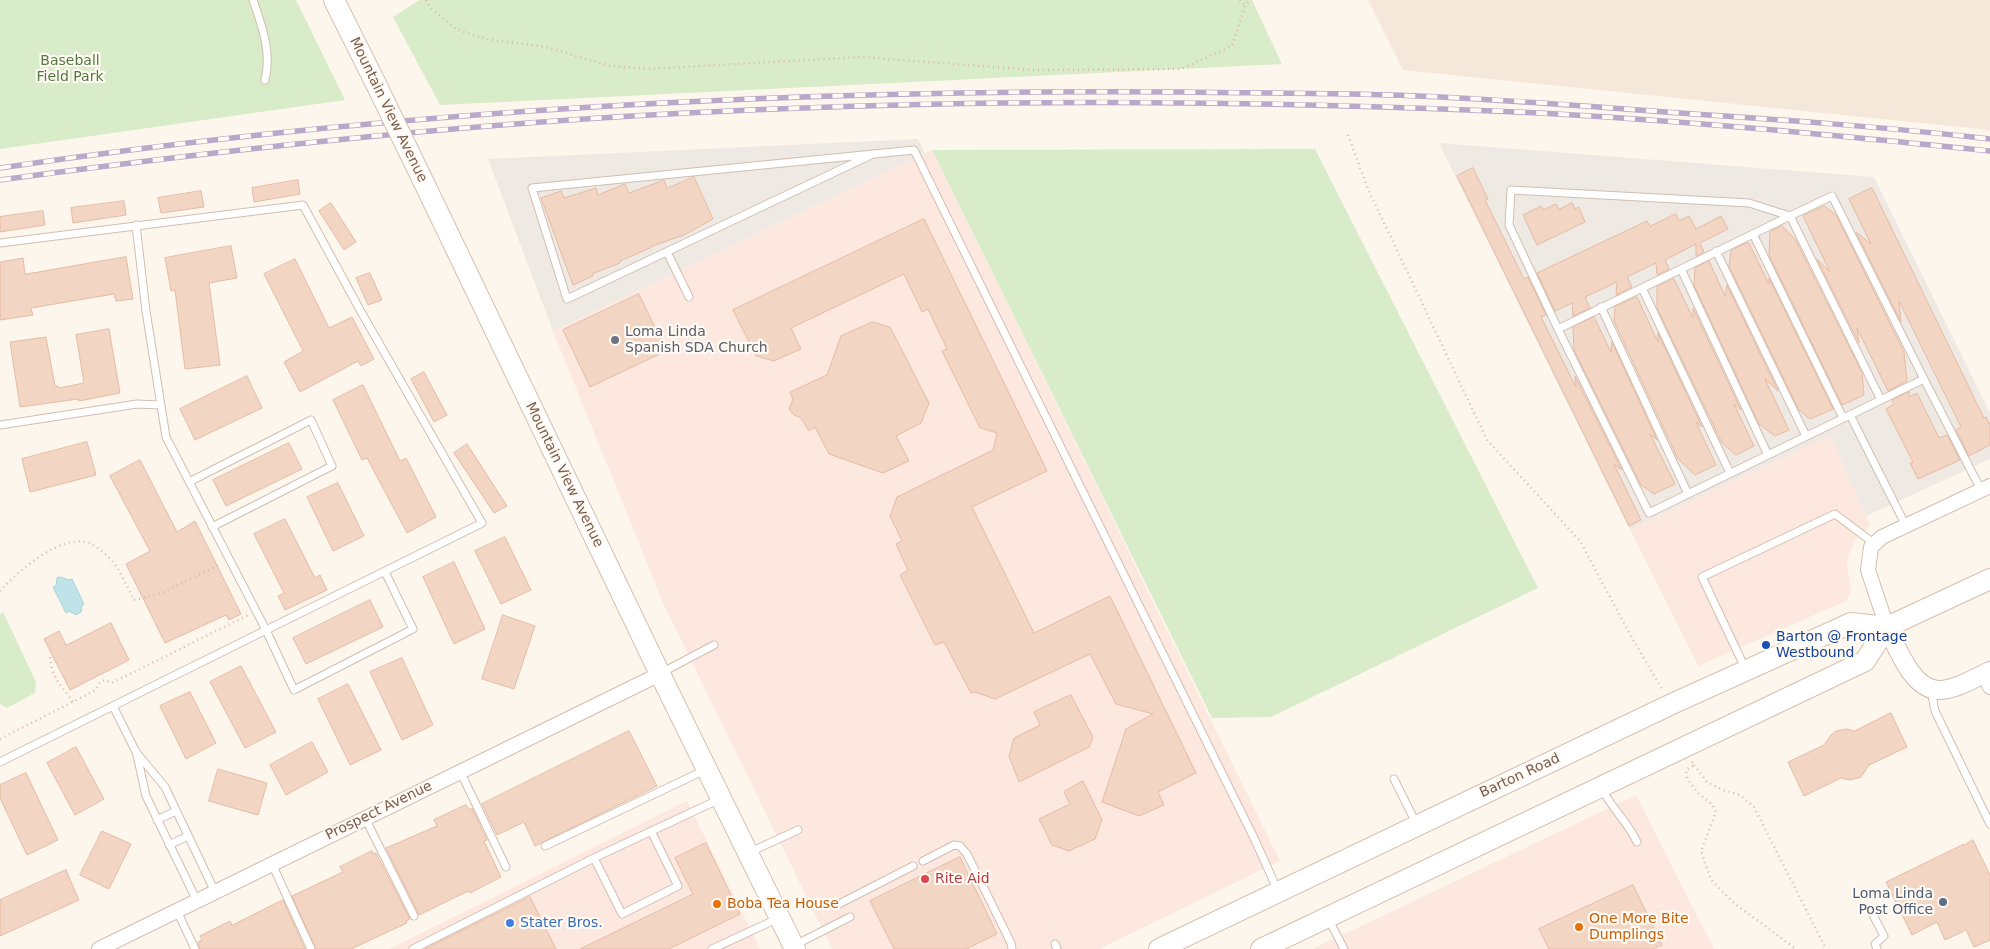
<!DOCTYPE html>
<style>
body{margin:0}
canvas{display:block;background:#fdf6ec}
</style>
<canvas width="1990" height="949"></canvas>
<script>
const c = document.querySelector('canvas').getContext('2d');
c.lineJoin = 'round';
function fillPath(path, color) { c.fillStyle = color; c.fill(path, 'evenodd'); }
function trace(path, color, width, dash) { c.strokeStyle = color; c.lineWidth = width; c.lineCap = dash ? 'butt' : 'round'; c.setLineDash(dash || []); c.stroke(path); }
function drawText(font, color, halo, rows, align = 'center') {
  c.font = font + ' "DejaVu Sans",sans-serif'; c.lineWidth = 4.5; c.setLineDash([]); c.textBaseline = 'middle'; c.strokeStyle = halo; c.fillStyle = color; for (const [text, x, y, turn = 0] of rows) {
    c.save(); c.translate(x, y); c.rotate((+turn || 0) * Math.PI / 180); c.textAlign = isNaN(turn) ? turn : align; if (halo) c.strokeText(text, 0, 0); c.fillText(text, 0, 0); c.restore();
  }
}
const residential = new Path2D(`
 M 1368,0 L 1990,0 L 1990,130 L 1403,70 Z`);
const commercial = new Path2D(`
 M 932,150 L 1280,861 L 1099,949 L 832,949 L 663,603 L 553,331 Z
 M 1830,435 L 1870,525 L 1856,539 L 1850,550 L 1847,564 L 1851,590 L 1846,601 L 1698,666 L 1630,530 Z
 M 1636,795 L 1714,949 L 1313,949 Z
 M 687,801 L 760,949 L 389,949 Z`);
const industrial = new Path2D(`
 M 918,139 L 925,153 L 553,331 L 488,159 Z
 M 1439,143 L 1874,177 L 1990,413 L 1990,459 L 1866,516 L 1830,435 L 1630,530 Z`);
const green = new Path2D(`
 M 0,0 L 296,0 L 345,100 L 0,149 Z
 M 419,0 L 1252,0 L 1282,64 L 440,105 L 393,17 Z
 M 1315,149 L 1538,588 L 1271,717 L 1212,718 L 932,150 Z
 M 3,612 L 36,682 L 35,693 L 7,708 L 0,704 L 0,614 Z`);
const water = new Path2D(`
 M 60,577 L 69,580 L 72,579 L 84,604 L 82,605 L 81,612 L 76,615 L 69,611 L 66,613 L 53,587 L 56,586 L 57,578 Z`);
const building = new Path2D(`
 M 1473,168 L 1488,199 L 1485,200 L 1524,279 L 1528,277 L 1546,315 L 1541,317 L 1576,387 L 1575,376 L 1622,470 L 1614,464 L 1641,520 L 1629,526 L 1457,176 Z
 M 694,177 L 713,219 L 684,235 L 650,247 L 650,248 L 620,261 L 620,263 L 592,274 L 593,276 L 573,285 L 541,198 L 561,191 L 564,198 L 596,188 L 598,195 L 625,184 L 629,193 L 664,180 L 667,188 Z
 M 298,180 L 300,194 L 254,202 L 252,188 Z
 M 1872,188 L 1984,418 L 1986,417 L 1990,425 L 1990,445 L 1969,456 L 1956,430 L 1961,427 L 1899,301 L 1901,322 L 1856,232 L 1871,244 L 1849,199 Z
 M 201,191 L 204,207 L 161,213 L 158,198 Z
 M 124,201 L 126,215 L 73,223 L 71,208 Z
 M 331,203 L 356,242 L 344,250 L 319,211 Z
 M 1572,203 L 1575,209 L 1579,207 L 1585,222 L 1537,245 L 1523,215 L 1541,206 L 1543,210 L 1556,204 L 1559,209 Z
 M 1825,206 L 1836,215 L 1904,352 L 1907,381 L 1888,391 L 1857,328 L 1859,343 L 1817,259 L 1830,272 L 1803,216 Z
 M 43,211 L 45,225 L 0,232 L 0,217 Z
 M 1676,214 L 1679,221 L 1689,216 L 1696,229 L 1721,216 L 1728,229 L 1700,243 L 1704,252 L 1696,256 L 1696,244 L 1665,260 L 1669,269 L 1657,275 L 1656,263 L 1627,277 L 1632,287 L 1616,295 L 1617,282 L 1585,297 L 1590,308 L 1573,316 L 1572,303 L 1555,311 L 1537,273 L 1647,221 L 1650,226 Z
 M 924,219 L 1047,471 L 972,507 L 1034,633 L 1110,596 L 1196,773 L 1158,792 L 1164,805 L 1139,816 L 1102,802 L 1126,729 L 1153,714 L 1116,704 L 1090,654 L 995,699 L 975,692 L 971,693 L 944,642 L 935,645 L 900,575 L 908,570 L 896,544 L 902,541 L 890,516 L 897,497 L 993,450 L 997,433 L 980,428 L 942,351 L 947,349 L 928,309 L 922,312 L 904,274 L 791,328 L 801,349 L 774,361 L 756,356 L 733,310 Z
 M 1782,226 L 1795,239 L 1862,373 L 1864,395 L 1842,405 L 1769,255 L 1770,232 Z
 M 1746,243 L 1749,243 L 1769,284 L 1769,278 L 1833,409 L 1810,419 L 1799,410 L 1729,266 L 1731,251 Z
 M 231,246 L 237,278 L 209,283 L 220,365 L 185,369 L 175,290 L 171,291 L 165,258 Z
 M 126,257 L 133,299 L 116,301 L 114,294 L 31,308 L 33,315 L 0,320 L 0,262 L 23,258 L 25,274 Z
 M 295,259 L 329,328 L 352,317 L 374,359 L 361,366 L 358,361 L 300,392 L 284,362 L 303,351 L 264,274 Z
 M 1709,261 L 1725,296 L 1727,285 L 1778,391 L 1765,379 L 1789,430 L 1775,436 L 1759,424 L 1694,285 L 1695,268 Z
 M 370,273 L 382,300 L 368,305 L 356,278 Z
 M 1674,279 L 1693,318 L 1693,308 L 1741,410 L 1734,404 L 1754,446 L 1736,455 L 1722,443 L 1657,308 L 1657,287 Z
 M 639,294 L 666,351 L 590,387 L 563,330 Z
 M 1637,297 L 1658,342 L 1658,333 L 1702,427 L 1696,422 L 1716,465 L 1695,475 L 1678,459 L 1614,321 L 1615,307 Z
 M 1594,317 L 1611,352 L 1612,342 L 1657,440 L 1650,434 L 1675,484 L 1654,494 L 1641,485 L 1574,350 L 1573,327 Z
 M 873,322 L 890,327 L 929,403 L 921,423 L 896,436 L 909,461 L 883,473 L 829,454 L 815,427 L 809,431 L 801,418 L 794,415 L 789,409 L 793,399 L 790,392 L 827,375 L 841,336 Z
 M 109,329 L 120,393 L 79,401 L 78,399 L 20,407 L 10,342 L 46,337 L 55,386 L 58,386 L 59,388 L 84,383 L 76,335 Z
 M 424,372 L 447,415 L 434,422 L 411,379 Z
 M 247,376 L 262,408 L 195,440 L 180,409 Z
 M 363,385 L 400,461 L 406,458 L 436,517 L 407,533 L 367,458 L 362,460 L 333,400 Z
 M 1909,392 L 1909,397 L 1917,393 L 1939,438 L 1947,435 L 1960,460 L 1918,479 L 1910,463 L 1913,462 L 1886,409 L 1894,404 L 1892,400 Z
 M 87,442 L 96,475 L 30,492 L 22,459 Z
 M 289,443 L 302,469 L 226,506 L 213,480 Z
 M 467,444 L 507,506 L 494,513 L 454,453 Z
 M 140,460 L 177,532 L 195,521 L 241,614 L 229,620 L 226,615 L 165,643 L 126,564 L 150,551 L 110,476 Z
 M 338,483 L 364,536 L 333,551 L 307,497 Z
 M 285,519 L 315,578 L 320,575 L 327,590 L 285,610 L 278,596 L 284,593 L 254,534 Z
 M 505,537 L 531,590 L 501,604 L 475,551 Z
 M 454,562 L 485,629 L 454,644 L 423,577 Z
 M 370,600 L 383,627 L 306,664 L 293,638 Z
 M 503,615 L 535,626 L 514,689 L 482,679 Z
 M 111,623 L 129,660 L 70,690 L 44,639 L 59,631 L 66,645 Z
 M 402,658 L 433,725 L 402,740 L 370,672 Z
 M 241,666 L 276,732 L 245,748 L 210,682 Z
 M 348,684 L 381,750 L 350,765 L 318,699 Z
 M 190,692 L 216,743 L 186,759 L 160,706 Z
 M 1071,695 L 1093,737 L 1089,747 L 1019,782 L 1009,756 L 1014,738 L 1040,725 L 1034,712 Z
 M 1891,713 L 1907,747 L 1869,765 L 1861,777 L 1850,780 L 1841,778 L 1804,796 L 1788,762 L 1824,745 L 1831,735 L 1836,731 L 1847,729 L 1854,731 Z
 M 629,731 L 657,786 L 535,846 L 524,822 L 497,835 L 482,804 Z
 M 312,742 L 328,772 L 286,795 L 270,765 Z
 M 76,747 L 104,799 L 75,815 L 47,763 Z
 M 218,769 L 267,783 L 258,815 L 209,801 Z
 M 26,773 L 58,840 L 27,855 L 0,798 L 0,785 Z
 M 1083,781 L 1102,820 L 1095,839 L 1069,851 L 1052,845 L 1039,819 L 1070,804 L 1064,792 Z
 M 466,805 L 469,810 L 472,808 L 487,840 L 484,841 L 501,877 L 470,893 L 468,891 L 419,915 L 386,848 L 437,826 L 434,820 Z
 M 102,831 L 131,844 L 109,889 L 80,875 Z
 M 1973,840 L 1990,875 L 1990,940 L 1974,947 L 1966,930 L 1945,940 L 1937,922 L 1912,935 L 1886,882 L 1964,844 L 1964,845 Z
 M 706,843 L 740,914 L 669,949 L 580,949 L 693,894 L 675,858 Z
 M 372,851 L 373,854 L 376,853 L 410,919 L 406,921 L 407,923 L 351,949 L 316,949 L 292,896 L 343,872 L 340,867 Z
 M 960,857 L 997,934 L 966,949 L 894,949 L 870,901 Z
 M 66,870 L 79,900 L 0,936 L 0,900 Z
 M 1633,885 L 1662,945 L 1653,949 L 1549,949 L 1539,929 Z
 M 530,897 L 556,949 L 425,949 L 479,922 Z
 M 283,900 L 305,949 L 200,949 L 198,942 L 202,940 L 200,936 L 230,921 L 232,925 Z`);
const path = new Path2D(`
 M 426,0 L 429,6 L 456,29 L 486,39 L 546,47 L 610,66 L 647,69 L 861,57 L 1034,70 L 1181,69 L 1232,46 L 1245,6 L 1250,0
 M 1240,0 L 1245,6
 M 1348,135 L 1368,189 L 1487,440 L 1580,541 L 1632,638 L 1662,689
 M 0,591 C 17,572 61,533 89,543 C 98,547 107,555 113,562 C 122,573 127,587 134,600 L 162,593 L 221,564
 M 50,657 C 53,681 60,683 73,702
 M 0,739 L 96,690 L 100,682 L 105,680 L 111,683 L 120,679 L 248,615
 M 1692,762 L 1694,765 L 1686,770 L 1687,778 L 1698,793 L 1713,805 L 1716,812 L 1701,851 L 1711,880 L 1734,903 L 1796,949
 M 1694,765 L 1707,782 L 1723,790 L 1740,795 L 1754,807 L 1826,949`);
const service = new Path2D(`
 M 253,0 C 262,26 272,53 265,80
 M 873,154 L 567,299 L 532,188 L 914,150 L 1255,840 L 1277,889
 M 136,225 L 146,311 L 166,437 L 266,630 L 294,690 L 413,629 L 385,572
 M 1753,234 L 1843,418
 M 0,243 L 303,205 L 360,310 L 482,523 L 0,762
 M 1716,251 L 1806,436
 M 667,252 L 689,297
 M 1681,269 L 1768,455
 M 1642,288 L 1730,473
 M 1601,307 L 1688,494
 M 1558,329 L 1790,216 L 1881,400
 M 1924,379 L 1981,490
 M 1850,415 L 1649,513 L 1558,329 L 1509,225 L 1511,190 L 1749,203 L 1790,216 L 1832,196 L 1924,379 L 1850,415 L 1906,526
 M 0,425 L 137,404 L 161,405
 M 189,482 L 311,420 L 332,466 L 212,527
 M 1745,668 L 1702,577 L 1835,514 L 1875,544
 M 661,673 L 714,645
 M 1931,690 L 1935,711 L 1990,824
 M 113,706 L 136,752 L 165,787 L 215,892
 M 137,755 L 146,796 L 197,901
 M 460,771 L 506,867
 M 1394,779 L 1416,823
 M 1602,789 C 1613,810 1627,821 1637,842
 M 365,818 L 414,916
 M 157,820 L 176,811
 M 651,831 L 678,886 L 622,914 L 594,858 L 720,799
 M 169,845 L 188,836
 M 545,846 L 705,770
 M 748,853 L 798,830
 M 923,861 L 954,845 L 960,846 L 967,854 L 1011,943 L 1012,949
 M 272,864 L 311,949
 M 839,904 L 913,866
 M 177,911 L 195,949
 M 1873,915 L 1884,936 L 1875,944 L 1877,949
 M 1328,918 L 1344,949
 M 1055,944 L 1057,949
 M 795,945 L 850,917
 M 413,949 L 594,858
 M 712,949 L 779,918`);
const minor = new Path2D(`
 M 1887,627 L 1868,570 L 1871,547 L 1882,537 L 1990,486
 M 1984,674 L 1990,687
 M 99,949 L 660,674`);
const tertiary = new Path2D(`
 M 1887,627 C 1897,647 1912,690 1939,690 C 1955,690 1975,678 1990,671`);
const secondary = new Path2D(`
 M 334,0 L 376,84
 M 427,189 L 660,674 L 795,949
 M 1159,949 L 1674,703 L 1851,623 L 1887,627 L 1990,579
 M 1261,949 L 1865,661 L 1887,627`);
const rail = new Path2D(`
 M 0,168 C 390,110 786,89 1180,92 C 1250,93 1320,93 1390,95 C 1487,98 1584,106 1680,113 C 1784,120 1887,127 1990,139
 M 0,180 C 235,148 471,123 708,112 C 985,98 1263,100 1540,113 C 1691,121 1840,136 1990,151`);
const secondaryBridge = new Path2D(`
 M 376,84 L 427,189`);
const markers = [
 [615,340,5,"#6b7280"],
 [1766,645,5,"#1a4fb4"],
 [925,879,5,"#e0444e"],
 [1943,902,5,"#5c6f8a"],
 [717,904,5,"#e8710a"],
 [510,923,5,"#3f7fe0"],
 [1579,927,5,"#e8710a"]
];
const parkNames = [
 ["Baseball",70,61],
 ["Field Park",70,77]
];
const streetNames = [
 ["Mountain View Avenue",388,110,64],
 ["Mountain View Avenue",564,475,64],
 ["Barton Road",1520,776,-25],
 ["Prospect Avenue",379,811,-26]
];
const worshipNames = [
 ["Loma Linda",625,332],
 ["Spanish SDA Church",625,348]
];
const transitNames = [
 ["Barton @ Frontage",1776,637],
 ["Westbound",1776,653]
];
const healthNames = [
 ["Rite Aid",935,879]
];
const serviceNames = [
 ["Loma Linda",1933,894],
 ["Post Office",1933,910]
];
const foodNames = [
 ["Boba Tea House",727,904],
 ["One More Bite",1589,919],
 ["Dumplings",1589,935]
];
const shopNames = [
 ["Stater Bros.",520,923]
];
fillPath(residential, '#f5e8da');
fillPath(commercial, '#fde8e0');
fillPath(industrial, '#efe9e4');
fillPath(green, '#d8ecc9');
fillPath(water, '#bfe3e8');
trace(water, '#a5d3da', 1);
fillPath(building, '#f3d5c3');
trace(building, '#e6bba3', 1);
trace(service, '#d1beb0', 9);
trace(minor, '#d1beb0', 16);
trace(tertiary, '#d1beb0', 20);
trace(secondary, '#d6c0b0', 22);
trace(path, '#d9b8a5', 2.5, [1, 4]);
trace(service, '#fff', 7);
trace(minor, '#fff', 14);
trace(tertiary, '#fff', 18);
trace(secondary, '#fff', 20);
trace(rail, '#b9a8c9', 5.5);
trace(rail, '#fffaf3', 4, [11]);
trace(secondaryBridge, '#d6c0b0', 22, []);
trace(secondaryBridge, '#fff', 20);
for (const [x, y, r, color] of markers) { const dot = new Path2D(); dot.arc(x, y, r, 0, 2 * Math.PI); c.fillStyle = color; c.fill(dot); trace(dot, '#fffaf3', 2); }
drawText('14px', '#537a41', '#fffaf3', parkNames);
drawText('14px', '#7a5c4d', '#fffaf3', streetNames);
drawText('14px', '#5b616d', '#fffaf3', worshipNames, 'left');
drawText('14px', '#164399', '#fffaf3', transitNames, 'left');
drawText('14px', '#be3a42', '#fffaf3', healthNames, 'left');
drawText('14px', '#4e5e75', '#fffaf3', serviceNames, 'right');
drawText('14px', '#c56008', '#fffaf3', foodNames, 'left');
drawText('14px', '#366cbe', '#fffaf3', shopNames, 'left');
</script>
